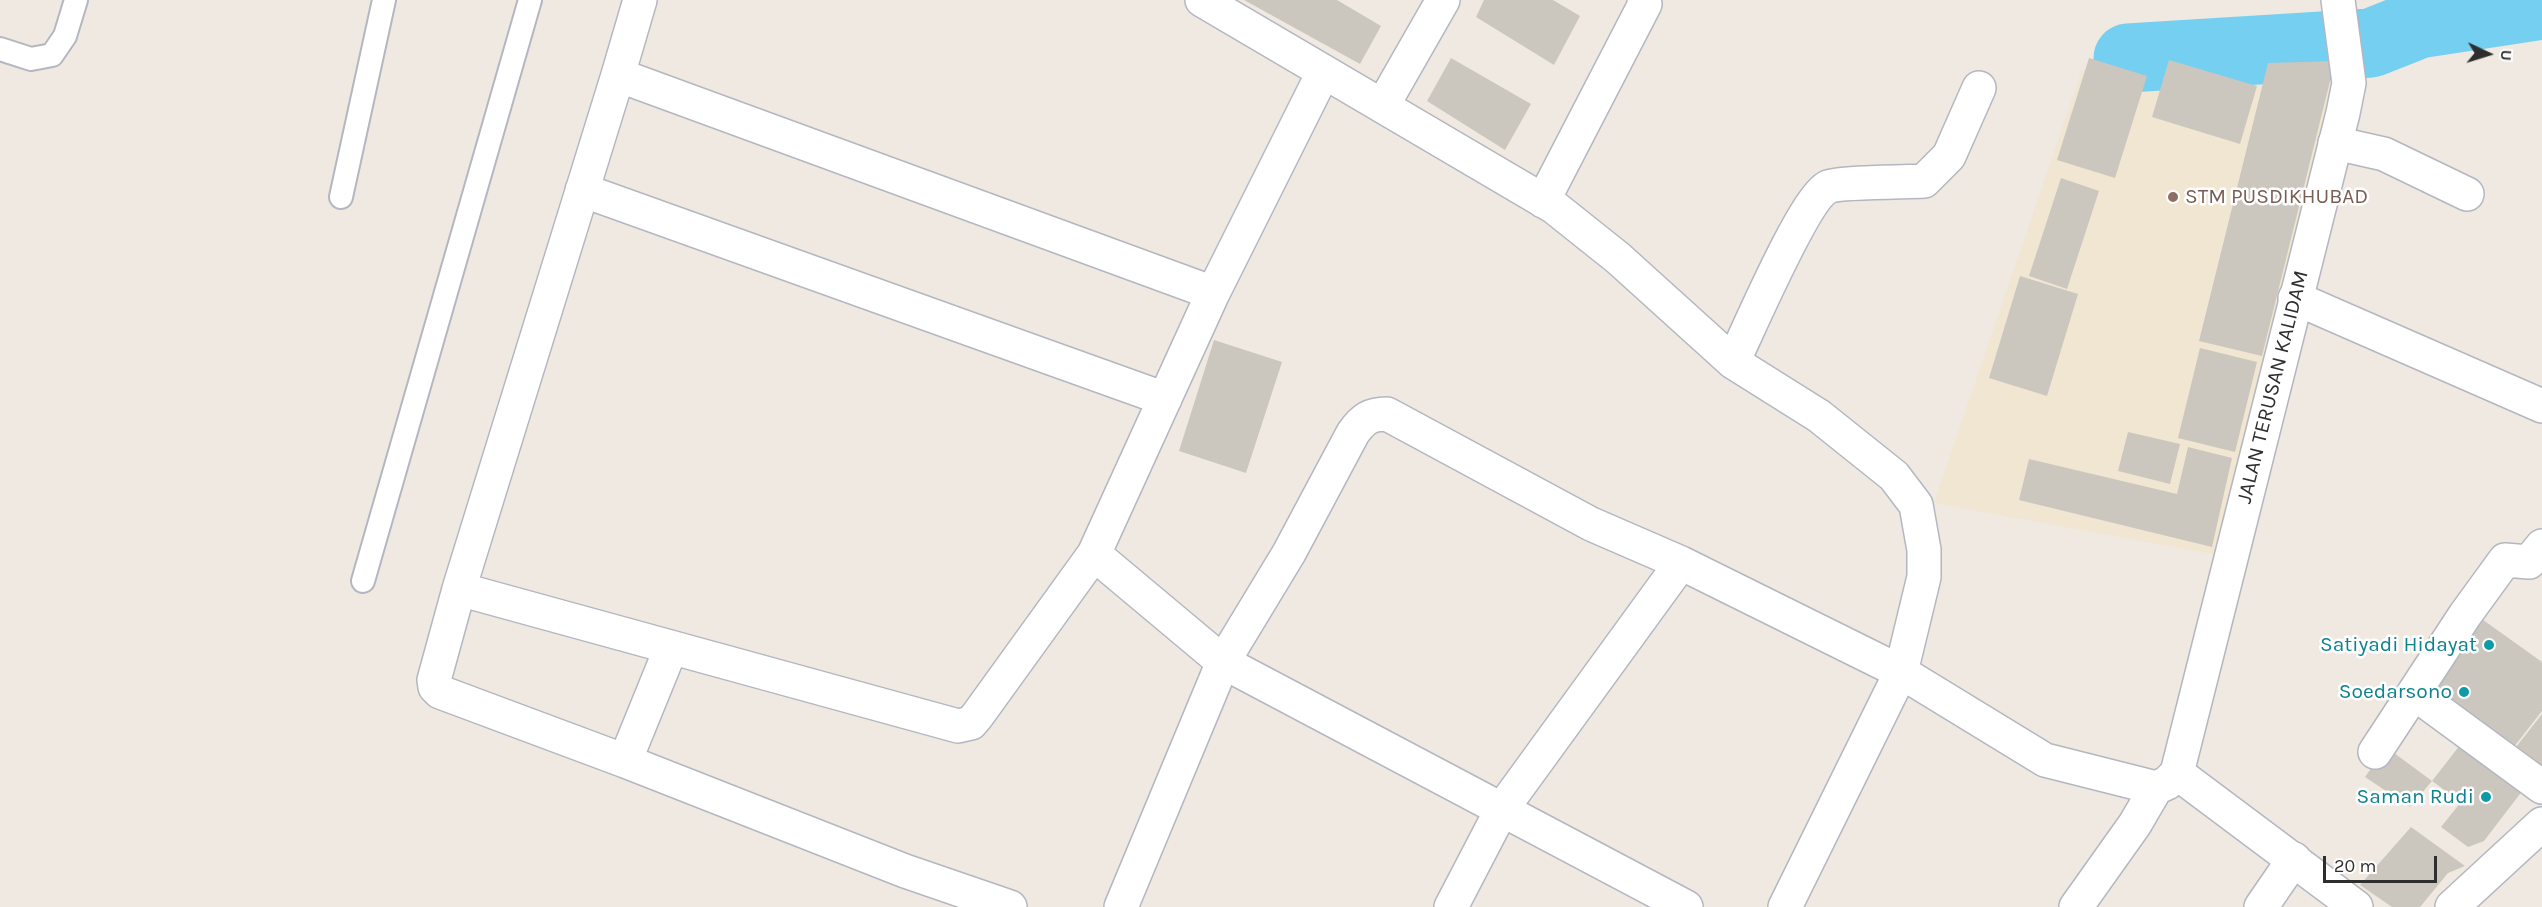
<!DOCTYPE html>
<style>
body{margin:0}
#map{position:relative;width:2542px;height:907px;overflow:hidden;background:#efe9e1;font-family:Karla,sans-serif}
canvas{display:block}
.north{position:absolute;left:2458px;top:24px;width:60px;height:60px;-webkit-text-stroke:4px #fff;paint-order:stroke;rotate:94deg;font-size:16px;font-weight:700;line-height:24px;text-align:center;color:#2e2e2e}
.north::after{content:'';display:block;margin:auto;width:21px;height:27px;background:#2e2e2e;clip-path:polygon(50% 0,100% 100%,50% 72%,0 100%)}
.scale{position:absolute;left:2323px;top:856px;width:114px;height:27px;box-sizing:border-box;border:3px solid #2e2e2e;border-top:0;padding-left:8px;font-size:18px;line-height:21px;white-space:nowrap;color:#2e2e2e;-webkit-text-stroke:4px #fff;paint-order:stroke}
</style>
<div id="map">
<canvas width="2542" height="907"></canvas>
<div class="north">U</div>
<div class="scale">20 m</div>
</div>
<script>
const c = document.querySelector('canvas').getContext('2d');
c.lineJoin = 'round';
function fillPath(path, color) { c.fillStyle = color; c.fill(path, 'evenodd'); }
function trace(path, color, width, dash) { c.strokeStyle = color; c.lineWidth = width; c.lineCap = dash ? 'butt' : 'round'; c.setLineDash(dash || []); c.stroke(path); }
function drawText(font, color, halo, rows, align = 'center') {
  c.font = font + ' Karla,sans-serif'; c.lineWidth = 5; c.setLineDash([]); c.textBaseline = 'middle'; c.strokeStyle = halo; c.fillStyle = color; for (const [text, x, y, turn = 0] of rows) {
    c.save(); c.translate(x, y); c.rotate((+turn || 0) * Math.PI / 180); c.textAlign = isNaN(turn) ? turn : align; if (halo) c.strokeText(text, 0, 0); c.fillText(text, 0, 0); c.restore();
  }
}
const education = new Path2D(`
 M 2342,55 L 2218,555 L 1934,503 L 2082,70 Z`);
const river = new Path2D(`
 M 2128,58 L 2371,43 L 2419,24 L 2542,5`);
const building = new Path2D(`
 M 1244,0 L 1337,0 L 1381,26 L 1360,64 Z
 M 1484,0 L 1553,0 L 1580,16 L 1554,65 L 1476,17 Z
 M 1451,58 L 1531,104 L 1505,150 L 1427,101 Z
 M 2089,58 L 2147,76 L 2115,178 L 2057,160 Z
 M 2169,60 L 2257,86 L 2240,144 L 2152,117 Z
 M 2335,61 L 2262,356 L 2199,341 L 2268,63 Z
 M 2061,178 L 2099,191 L 2067,289 L 2029,276 Z
 M 2020,276 L 2078,294 L 2047,396 L 1989,378 Z
 M 1214,340 L 1282,362 L 1246,473 L 1179,451 Z
 M 2200,348 L 2257,362 L 2235,452 L 2178,438 Z
 M 2128,432 L 2180,444 L 2170,484 L 2118,471 Z
 M 2188,447 L 2232,458 L 2212,547 L 2019,500 L 2029,459 L 2177,494 Z
 M 2479,617 L 2542,662 L 2542,711 L 2506,757 L 2424,696 Z
 M 2542,714 L 2542,776 L 2512,752 Z
 M 2460,745 L 2523,790 L 2484,841 L 2468,847 L 2441,827 L 2461,802 L 2432,781 Z
 M 2386,747 L 2432,781 L 2410,807 L 2365,777 Z
 M 2411,827 L 2465,866 L 2448,873 L 2420,907 L 2392,907 L 2360,885 Z`);
const service = new Path2D(`
 M 0,49 L 31,59 L 52,55 L 65,36 L 76,0
 M 341,197 L 384,0
 M 363,581 L 530,0`);
const minor = new Path2D(`
 M 640,0 L 618,75 L 1213,293 L 1094,554 L 1223,662 L 1686,907
 M 1202,0 L 1554,207 L 1618,258 L 1733,362 L 1819,416 L 1894,476 L 1916,505 L 1924,550 L 1924,577 L 1901,672 L 2045,760 L 2156,788 L 2167,783 L 2177,773
 M 618,75 L 459,589 L 434,680 L 435,687 L 440,692 L 625,761
 M 1383,105 L 1443,0
 M 2335,143 L 2384,154 L 2467,194
 M 582,190 L 1165,399
 M 1543,201 L 1645,4 L 1644,0
 M 1213,293 L 1323,73
 M 2295,298 L 2542,406
 M 1733,362 C 1748,331 1804,199 1828,187 C 1838,182 1907,182 1924,181 L 1949,156 L 1979,88
 M 459,589 L 958,726 L 971,723 L 977,716 L 1094,554
 M 671,648 L 625,761 L 905,871 L 1010,907
 M 2414,693 L 2542,787
 M 2375,752 L 2465,615 L 2505,560 L 2529,562 L 2542,546
 M 1121,907 L 1223,662 L 1289,553 L 1353,433 C 1363,419 1370,414 1387,414 L 1591,524 L 1681,563 L 1901,672 L 1785,907
 M 1451,907 L 1502,809 L 1681,563
 M 2076,907 L 2135,824 L 2156,788
 M 2261,907 L 2294,859
 M 2452,907 L 2542,824`);
const tertiary = new Path2D(`
 M 2338,0 L 2349,83 L 2343,113 L 2177,773 L 2356,907`);
const markers = [
 [2173,197,6,"#8d6e63"],
 [2489,645,6,"#0f9aa8"],
 [2464,692,6,"#0f9aa8"],
 [2486,797,6,"#0f9aa8"]
];
const educationNames = [
 ["STM PUSDIKHUBAD",2185,197]
];
const streetNames = [
 ["JALAN TERUSAN KALIDAM",2273,387,-76]
];
const cultureNames = [
 ["Satiyadi Hidayat",2477,645],
 ["Soedarsono",2452,692],
 ["Saman Rudi",2474,797]
];
fillPath(education, '#f0e6d1');
trace(river, '#75cff0', 69);
fillPath(building, '#cbc7bf');
trace(service, '#b4b7c1', 26);
trace(minor, '#b4b7c1', 36);
trace(tertiary, '#b4b7c1', 36);
trace(service, '#fff', 22);
trace(minor, '#fff', 33);
trace(tertiary, '#fff', 33);
for (const [x, y, r, color] of markers) { const dot = new Path2D(); dot.arc(x, y, r, 0, 2 * Math.PI); c.fillStyle = color; c.fill(dot); trace(dot, '#fff', 2); }
drawText('21px', '#785e54', '#fff', educationNames, 'left');
drawText('21px', '#2e2e2e', '#fff', streetNames);
drawText('21px', '#0d838f', '#fff', cultureNames, 'right');
</script>
